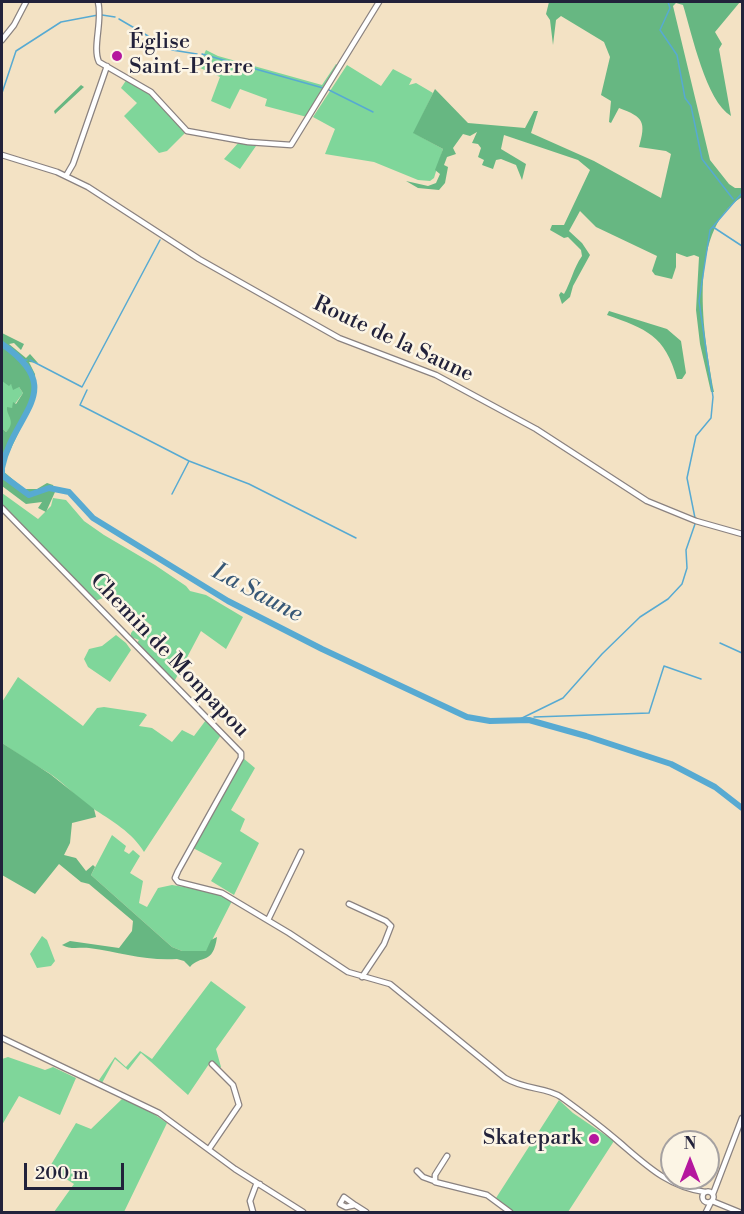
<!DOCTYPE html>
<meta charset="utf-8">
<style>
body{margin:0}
#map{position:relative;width:744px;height:1214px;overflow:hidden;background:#f3e2c4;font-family:"Libre Bodoni",serif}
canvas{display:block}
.frame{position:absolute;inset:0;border:3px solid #22223b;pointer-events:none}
.north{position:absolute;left:660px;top:1130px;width:60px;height:60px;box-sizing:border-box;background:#fcf5e5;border:2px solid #a5a1a1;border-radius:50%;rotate:0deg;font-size:16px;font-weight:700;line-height:24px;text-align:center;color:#22223b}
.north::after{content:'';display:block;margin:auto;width:21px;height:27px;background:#b5179e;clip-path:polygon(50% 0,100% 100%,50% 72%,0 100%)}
.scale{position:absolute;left:24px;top:1163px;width:100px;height:27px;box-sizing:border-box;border:3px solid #22223b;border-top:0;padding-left:8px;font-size:18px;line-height:21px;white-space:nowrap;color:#22223b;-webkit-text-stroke:4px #fcf5e5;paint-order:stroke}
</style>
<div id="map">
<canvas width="744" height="1214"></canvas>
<div class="frame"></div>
<div class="north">N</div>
<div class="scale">200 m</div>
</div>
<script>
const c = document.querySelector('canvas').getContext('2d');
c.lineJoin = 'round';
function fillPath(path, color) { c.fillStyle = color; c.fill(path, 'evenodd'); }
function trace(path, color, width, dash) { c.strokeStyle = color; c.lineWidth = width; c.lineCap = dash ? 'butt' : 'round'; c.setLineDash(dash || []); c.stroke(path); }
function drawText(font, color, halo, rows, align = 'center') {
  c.font = font + ' "Libre Bodoni",serif'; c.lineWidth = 5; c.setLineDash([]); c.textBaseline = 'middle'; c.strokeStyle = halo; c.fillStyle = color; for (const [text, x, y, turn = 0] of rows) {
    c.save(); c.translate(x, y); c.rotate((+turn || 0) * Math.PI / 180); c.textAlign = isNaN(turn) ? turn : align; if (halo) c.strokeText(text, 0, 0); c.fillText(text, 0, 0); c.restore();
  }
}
const green = new Path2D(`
 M 206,50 L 218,56 L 322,85 L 336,64 L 339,66 L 307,117 L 265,106 L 267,99 L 240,89 L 230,109 L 211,101 L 220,77 L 198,67 Z
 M 347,65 L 381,86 L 393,69 L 412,79 L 409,85 L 416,83 L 433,93 L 414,133 L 443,149 L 434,178 L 430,181 L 418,180 L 374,162 L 325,154 L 335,129 L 313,117 Z
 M 127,79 L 151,93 L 185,133 L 167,151 L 159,153 L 124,116 L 137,103 L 121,88 Z
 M 239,142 L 256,146 L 240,169 L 224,159 Z
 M 2,381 L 19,387 L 23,393 L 12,408 L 11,427 L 6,432 L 2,428 Z
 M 2,493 L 38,519 L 51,506 L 53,498 L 66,500 L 84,521 L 104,535 L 155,565 L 186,586 L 190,591 L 206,595 L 243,617 L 226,649 L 201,631 L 174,682 L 137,643 L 139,640 L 131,637 L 131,633 L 141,620 L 150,628 L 152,626 L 142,618 L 135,624 L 103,598 L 95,601 L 2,505 Z
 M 116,635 L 126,643 L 131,650 L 110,682 L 88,667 L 84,659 L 89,649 L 102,646 Z
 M 18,677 L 83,726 L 97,708 L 104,707 L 144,713 L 147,715 L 139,726 L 152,728 L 172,742 L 182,730 L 194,736 L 206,720 L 221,735 L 144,852 C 133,833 111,820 92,808 C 77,798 64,783 49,773 C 33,764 17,753 2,743 L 2,702 Z
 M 243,758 L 255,768 L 231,810 L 245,819 L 240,831 L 259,843 L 234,895 L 211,881 L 222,863 L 193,848 Z
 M 112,835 L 126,846 L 124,851 L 129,854 L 133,850 L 140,856 L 130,873 L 143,881 L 139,903 L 147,907 L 158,888 L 172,885 L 210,891 L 232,901 L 206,952 L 182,951 L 172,947 L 91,875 Z
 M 42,936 L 47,940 L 55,961 L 51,966 L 37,968 L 30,954 Z
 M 211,981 L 246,1007 L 216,1049 L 221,1067 L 217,1071 L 209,1064 L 188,1095 L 141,1053 L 128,1070 L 115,1059 L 102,1083 L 99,1080 L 115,1057 L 126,1067 L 140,1051 L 152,1059 Z
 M 8,1057 L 45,1070 L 53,1067 L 76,1078 L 60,1115 L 19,1096 L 2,1125 L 2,1059 Z
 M 122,1099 L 145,1108 L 167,1123 L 124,1212 L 54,1212 L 74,1184 L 49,1168 L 76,1123 L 91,1129 Z
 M 559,1100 L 573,1113 L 614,1141 L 568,1212 L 514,1212 L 496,1198 Z`);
const forest = new Path2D(`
 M 549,2 L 740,2 L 715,32 L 722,44 L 719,49 L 731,116 C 706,101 692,34 683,5 L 676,3 L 673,6 L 710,160 L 729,184 L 735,188 L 742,188 L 742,197 C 685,232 704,337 714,392 L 711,392 L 700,344 L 696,310 L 699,257 L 694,255 L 687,257 L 676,253 L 676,267 L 672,279 L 655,275 L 652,271 L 657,256 L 596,227 L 580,211 L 569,231 L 582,243 L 590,255 L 573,286 L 570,297 L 562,304 L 559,295 L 561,292 L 564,294 C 571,282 573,269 582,256 L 581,250 L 568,237 L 564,238 L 550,230 L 552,225 L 564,225 L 590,170 L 578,160 L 504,135 L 501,149 L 526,164 L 522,180 L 516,165 L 501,159 L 496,160 L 493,169 L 482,165 L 484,160 L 478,157 L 481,148 L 478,144 L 472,143 L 477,132 L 470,136 L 463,134 L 453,148 L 456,154 L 447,157 L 444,165 L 448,167 L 445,183 L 439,190 L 418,188 L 406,181 L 428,186 L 436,183 L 440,174 L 435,170 L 443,149 L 413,133 L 435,89 L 468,123 L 525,128 L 534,111 L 538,111 L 531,133 L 594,161 L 661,198 L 671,154 L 666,151 L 639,147 C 646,122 644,117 619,108 L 611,123 L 609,122 L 611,101 L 601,95 L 610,57 L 604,42 L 561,16 L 556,20 L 553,45 L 550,20 L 546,14 Z
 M 81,85 L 84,87 L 55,114 L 54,111 Z
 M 609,311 L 667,329 L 681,341 L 686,373 L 682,379 L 677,379 C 665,335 646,329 607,315 Z
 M 2,333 L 24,344 L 21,350 L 14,343 L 9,344 L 26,358 L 30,354 L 38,363 L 29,362 L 35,374 L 36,396 L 5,461 L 3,471 L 24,489 L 37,489 L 47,483 L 53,485 L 55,492 L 46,512 L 38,508 L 42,502 L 26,504 L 2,486 L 2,428 L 6,432 C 17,421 6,416 7,407 L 12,408 L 13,402 L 16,404 L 23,393 L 19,387 L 13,390 L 11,384 L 9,386 L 2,381 Z
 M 2,743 L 50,774 L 94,809 L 96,817 L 72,823 L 70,843 L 64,855 L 76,858 L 86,871 L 93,865 L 95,867 L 91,875 L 172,947 L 182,951 L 206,951 L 211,940 L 217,937 C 213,966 201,954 190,967 L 184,961 L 177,959 C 144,961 120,952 89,948 C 79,947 71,950 62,945 L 70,941 L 119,948 L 132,931 L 133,921 L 89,884 L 81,882 L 59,864 L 35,894 L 2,875 Z`);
const stream = new Path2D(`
 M 668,2 L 670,8 L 660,30 L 677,55 L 685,98 L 691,106 L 702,159 L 733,199
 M 102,15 L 115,17
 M 119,19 L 172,50 L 197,54
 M 202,54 L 323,88
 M 329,90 L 373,112
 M 2,93 L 16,51 L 61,22 L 98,15
 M 713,227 L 742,246
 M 24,360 L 27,360
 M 30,360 L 82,387
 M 82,387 L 160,240
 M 87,390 L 80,405 L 189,461 L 249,484 L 356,538
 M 172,494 L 189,461
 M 695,518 L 687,478 L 696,436 L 711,418 L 713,397 L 699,301 L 710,230 L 742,193
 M 720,643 L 742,653
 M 534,717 L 649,713 L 664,666 L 701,679
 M 518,720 L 563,698 L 602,654 L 640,617 L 668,599 L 682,584 L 687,568 L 686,550 L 695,524
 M 529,720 L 530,719`);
const river = new Path2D(`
 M 2,344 C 69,391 13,412 2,468
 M 2,470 L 2,475 L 29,495 L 49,488 L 69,492 L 93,518 L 228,601 L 322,649 L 467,717 L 490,721 L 529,720 L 586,736 L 671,764 L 715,787 L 742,808`);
const minor = new Path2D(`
 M 98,2 C 103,20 92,48 99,62 L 151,92 L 187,131 L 248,142 L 291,145 L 379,2
 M 2,40 L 14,25 L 26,2
 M 2,155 L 57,172 L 88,187 L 199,259 L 339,338 L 436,375 L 536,429 L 647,501 L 696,521 L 742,534
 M 66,176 L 73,164 L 107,66
 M 2,508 L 241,753 L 241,758 L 178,871 L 175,878 L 178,882 L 222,893 L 289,933 L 348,972 L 390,984 L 505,1078 C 525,1090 546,1087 561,1097 C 579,1110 603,1128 619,1142 C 646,1165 668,1187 705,1192
 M 349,904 L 386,921 L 391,926 L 384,944 L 362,977
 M 268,920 L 301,852
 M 2,1038 L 159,1113 L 235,1169 L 303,1212
 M 209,1149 L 239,1105 L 233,1085 L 212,1064
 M 447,1156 L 435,1175 L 435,1182 L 487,1195 L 510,1212
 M 417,1171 L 423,1177 L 434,1181
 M702.5 1197a5.5 5.5 0 1 1 11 0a5.5 5.5 0 1 1-11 0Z
 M 713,1194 L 742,1118
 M 344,1197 L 355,1205 L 346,1207 L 340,1204 Z
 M 712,1201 L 739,1212
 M 355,1205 L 366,1212
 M 253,1212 L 250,1201 L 256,1185 L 260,1184
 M 706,1212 L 711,1202`);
const markers = [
 [117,56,6,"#b5179e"],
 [594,1139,6,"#b5179e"]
];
const poiNames = [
 ["Église",129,43],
 ["Saint-Pierre",129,68],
 ["Skatepark",582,1139,"right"]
];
const streetNames = [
 ["Route de la Saune",393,340,25],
 ["Chemin de Monpapou",169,656,46]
];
const waterNames = [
 ["La Saune",257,594,28]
];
fillPath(green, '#7fd69a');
fillPath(forest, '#67b782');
trace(stream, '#57aad2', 1.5);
trace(river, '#57aad2', 6);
trace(minor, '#8a8280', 7);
trace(minor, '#fff', 4.5);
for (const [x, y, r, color] of markers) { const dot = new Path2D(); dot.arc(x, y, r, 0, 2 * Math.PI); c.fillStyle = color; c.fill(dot); trace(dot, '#fcf5e5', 2); }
drawText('22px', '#22223b', '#fcf5e5', poiNames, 'left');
drawText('22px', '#22223b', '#fcf5e5', streetNames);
drawText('italic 24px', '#375877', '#fcf5e5', waterNames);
</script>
